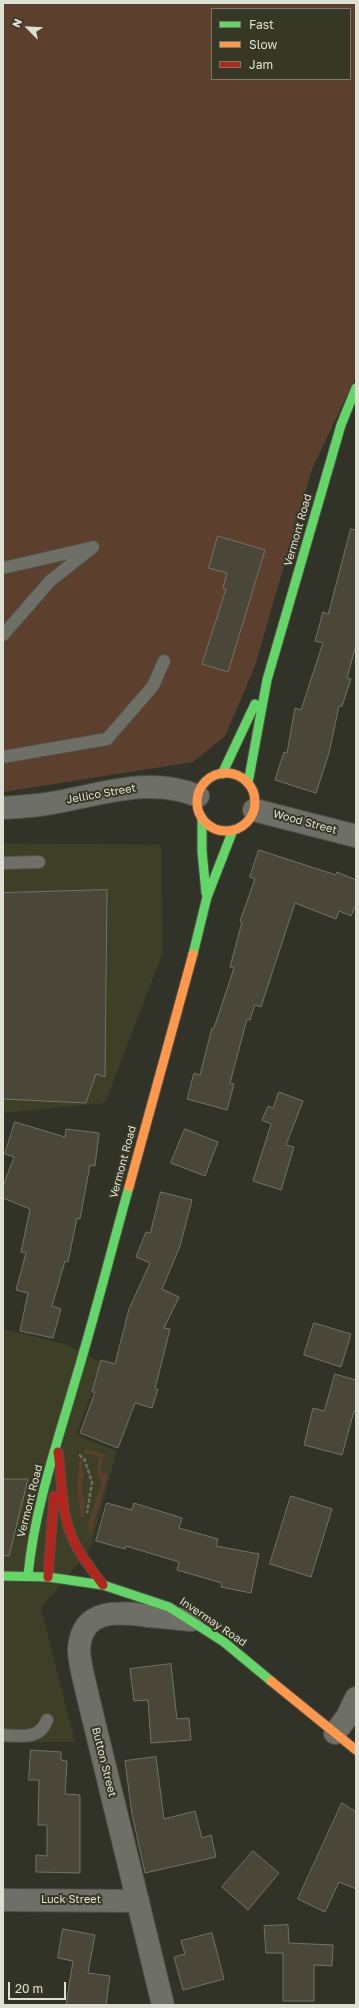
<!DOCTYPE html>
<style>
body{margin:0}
#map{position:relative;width:359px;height:2008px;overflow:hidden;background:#323328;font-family:"Golos Text",sans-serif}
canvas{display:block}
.frame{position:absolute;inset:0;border:4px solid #dee0d4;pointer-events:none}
.legend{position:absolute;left:211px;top:8px;width:140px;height:72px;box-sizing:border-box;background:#363724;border:1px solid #797b6a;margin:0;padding:5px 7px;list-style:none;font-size:12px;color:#dee0d4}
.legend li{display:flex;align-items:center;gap:8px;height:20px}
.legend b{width:20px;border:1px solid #797b6a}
.north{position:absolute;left:8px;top:8px;width:40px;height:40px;-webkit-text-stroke:3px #363724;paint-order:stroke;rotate:294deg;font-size:11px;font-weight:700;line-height:16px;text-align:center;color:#dee0d4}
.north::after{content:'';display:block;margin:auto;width:14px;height:18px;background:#dee0d4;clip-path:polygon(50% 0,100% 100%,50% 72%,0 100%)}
.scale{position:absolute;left:8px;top:1982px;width:58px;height:18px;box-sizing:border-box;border:2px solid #dee0d4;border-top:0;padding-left:5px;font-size:12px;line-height:14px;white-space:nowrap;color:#dee0d4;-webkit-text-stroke:3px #363724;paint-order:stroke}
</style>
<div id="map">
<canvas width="359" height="2008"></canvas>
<div class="frame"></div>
<ul class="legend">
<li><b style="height:5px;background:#63d668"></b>Fast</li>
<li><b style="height:5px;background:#ff974d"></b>Slow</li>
<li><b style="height:5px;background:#b3261e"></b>Jam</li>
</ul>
<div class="north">N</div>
<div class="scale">20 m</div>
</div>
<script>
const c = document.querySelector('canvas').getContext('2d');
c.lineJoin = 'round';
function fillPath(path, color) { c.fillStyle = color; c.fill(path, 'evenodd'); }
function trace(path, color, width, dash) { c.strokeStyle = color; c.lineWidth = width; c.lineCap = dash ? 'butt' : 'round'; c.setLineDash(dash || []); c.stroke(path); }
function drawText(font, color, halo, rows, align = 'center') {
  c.font = font + ' "Golos Text",sans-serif'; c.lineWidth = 4; c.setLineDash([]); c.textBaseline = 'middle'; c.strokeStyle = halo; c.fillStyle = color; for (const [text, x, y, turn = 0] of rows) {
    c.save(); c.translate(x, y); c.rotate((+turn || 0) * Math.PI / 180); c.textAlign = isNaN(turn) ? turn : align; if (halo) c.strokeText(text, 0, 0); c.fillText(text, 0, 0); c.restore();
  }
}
const built = new Path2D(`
 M 3,843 L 161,845 L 163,952 L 105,1103 L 3,1113 Z
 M 3,1329 L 65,1344 L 103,1363 L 76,1435 L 117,1451 L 90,1549 L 41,1608 L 75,1742 L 3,1742 Z`);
const green = new Path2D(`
 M 3,3 L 356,3 L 356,376 L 312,469 L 255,666 L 225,736 L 193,762 L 3,792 ZM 212,9 L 350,9 L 350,79 L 212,79 Z
 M 84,1449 L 104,1454 L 100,1472 L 108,1475 L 90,1535 L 88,1524 L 102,1482 L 97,1473 L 99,1458 L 95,1455 L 85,1453 Z
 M 80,1457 L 83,1460 L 82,1469 L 84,1474 L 81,1488 L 85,1501 L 83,1517 L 81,1518 L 77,1484 Z`);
const building = new Path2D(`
 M 351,529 L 356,530 L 356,645 L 347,678 L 351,679 L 342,706 L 339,706 L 329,753 L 316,793 L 275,780 L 284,752 L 287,753 L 295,708 L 301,710 L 323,643 L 315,641 L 323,612 L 328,614 Z
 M 218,536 L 265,550 L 228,672 L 202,664 L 226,589 L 223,588 L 227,573 L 209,568 Z
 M 259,850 L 336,875 L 337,872 L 356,880 L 356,904 L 351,916 L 339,911 L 336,919 L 295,903 L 261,1007 L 255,1005 L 250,1020 L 247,1019 L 230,1083 L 234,1084 L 227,1110 L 187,1099 L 194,1073 L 200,1075 L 212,1028 L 214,1028 L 234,968 L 230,967 L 242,922 L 240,921 L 255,879 L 250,877 Z
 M 107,890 L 105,1077 L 96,1074 L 86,1103 L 3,1099 L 3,893 Z
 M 279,1092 L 303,1101 L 286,1145 L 294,1147 L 281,1190 L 253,1181 L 271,1124 L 262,1120 L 268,1106 L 273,1108 Z
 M 15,1122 L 65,1137 L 66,1129 L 99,1133 L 95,1166 L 90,1165 L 80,1219 L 77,1218 L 68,1262 L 65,1261 L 52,1306 L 61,1309 L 53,1338 L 20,1331 L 28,1293 L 16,1290 L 26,1253 L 21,1252 L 30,1209 L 3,1198 L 3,1186 L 14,1157 L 5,1154 Z
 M 185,1129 L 218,1142 L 205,1176 L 171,1163 Z
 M 161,1192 L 192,1200 L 180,1246 L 162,1289 L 179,1297 L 164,1328 L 170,1329 L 155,1389 L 158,1389 L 152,1408 L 135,1403 L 118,1448 L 80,1433 L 95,1392 L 92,1392 L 101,1360 L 115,1364 L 129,1309 L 150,1263 L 136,1257 L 146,1232 L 150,1233 Z
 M 314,1323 L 351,1334 L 341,1367 L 304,1355 Z
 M 335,1374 L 356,1380 L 356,1412 L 354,1411 L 342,1455 L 304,1445 L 313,1408 L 324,1411 Z
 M 3,1479 L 28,1479 L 9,1556 L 3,1555 Z
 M 291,1496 L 332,1509 L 311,1577 L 270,1564 Z
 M 107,1503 L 132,1510 L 134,1503 L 182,1518 L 179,1528 L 218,1539 L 216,1546 L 259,1554 L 251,1593 L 221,1587 L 222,1583 L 177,1570 L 179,1562 L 126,1546 L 125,1549 L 96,1541 Z
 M 171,1664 L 177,1719 L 189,1718 L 191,1740 L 151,1743 L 148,1700 L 134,1701 L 130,1669 Z
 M 31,1750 L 61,1752 L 61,1760 L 67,1761 L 65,1794 L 80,1795 L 80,1873 L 36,1872 L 36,1855 L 47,1856 L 47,1825 L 38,1825 L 39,1780 L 29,1780 Z
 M 156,1757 L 164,1819 L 195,1811 L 202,1838 L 211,1835 L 216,1857 L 145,1873 L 132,1814 L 125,1761 Z
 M 342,1803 L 356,1812 L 356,1889 L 339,1882 L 325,1912 L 298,1899 Z
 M 253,1851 L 279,1873 L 248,1910 L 222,1887 Z
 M 288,1925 L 289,1943 L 333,1945 L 332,1966 L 314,1965 L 314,2001 L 283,2001 L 283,1953 L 266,1953 L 264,1926 Z
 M 63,1929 L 95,1935 L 88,1973 L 110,1976 L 106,2005 L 66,2005 L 73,1961 L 58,1958 Z
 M 212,1933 L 224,1979 L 183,1990 L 174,1957 L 185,1954 L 181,1941 Z`);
const path = new Path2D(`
 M 79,1455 L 84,1458 L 92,1482 L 87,1513`);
const lane = new Path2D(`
 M 3,568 L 90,548
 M 3,635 L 50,581 L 93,547
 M 3,757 L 107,739 L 153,686 L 164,661
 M 3,863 L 39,862
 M 3,1735 C 21,1736 40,1740 47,1720`);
const street = new Path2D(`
 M 3,808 C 17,807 32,806 46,804 C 98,796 147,775 198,796
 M 254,810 L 356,836
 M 335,1733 L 347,1717 L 356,1698
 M 3,1900 L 138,1901
 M 163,2005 L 88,1697 C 85,1682 79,1664 79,1649 C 82,1607 120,1612 149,1616 C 163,1617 178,1619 192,1620`);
const fast = new Path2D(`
 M 222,774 L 255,704
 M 248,783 L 267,680 L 341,425 L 356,388
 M 202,818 L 202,851 L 206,893
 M 193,954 L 207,897 L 233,830
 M 28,1575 C 35,1506 57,1444 76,1378 C 95,1315 111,1251 129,1187
 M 3,1576 L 48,1577 L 103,1585 L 169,1607 L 224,1642 L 271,1681`);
const slow = new Path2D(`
 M197 802a29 29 0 1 1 58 0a29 29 0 1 1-58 0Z
 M 129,1187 L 193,954
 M 271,1681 L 356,1750`);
const jam = new Path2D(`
 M 58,1452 C 62,1479 61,1507 70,1532 C 77,1552 91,1568 103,1585
 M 48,1577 L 54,1496`);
const streetNames = [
 ["Vermont Road",298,530,-74],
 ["Jellico Street",101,794,-10],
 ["Wood Street",305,822,15],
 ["Vermont Road",123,1162,-75],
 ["Vermont Road",30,1501,-76],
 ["Invermay Road",213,1622,34],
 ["Button Street",104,1762,76],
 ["Luck Street",71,1900]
];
fillPath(built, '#3e3f27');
fillPath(green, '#5c3f2d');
fillPath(building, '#4b4738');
trace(building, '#737168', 1);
trace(lane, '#515148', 14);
trace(street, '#515148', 24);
trace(fast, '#515148', 11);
trace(slow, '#515148', 11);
trace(jam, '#515148', 11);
trace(path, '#6f7069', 2.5, [4, 2]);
trace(lane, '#6e6f67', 12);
trace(street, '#6e6f67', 22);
trace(fast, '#63d668', 9);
trace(slow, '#ff974d', 9);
trace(jam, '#b3261e', 9);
drawText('11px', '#dee0d4', '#363724', streetNames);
</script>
